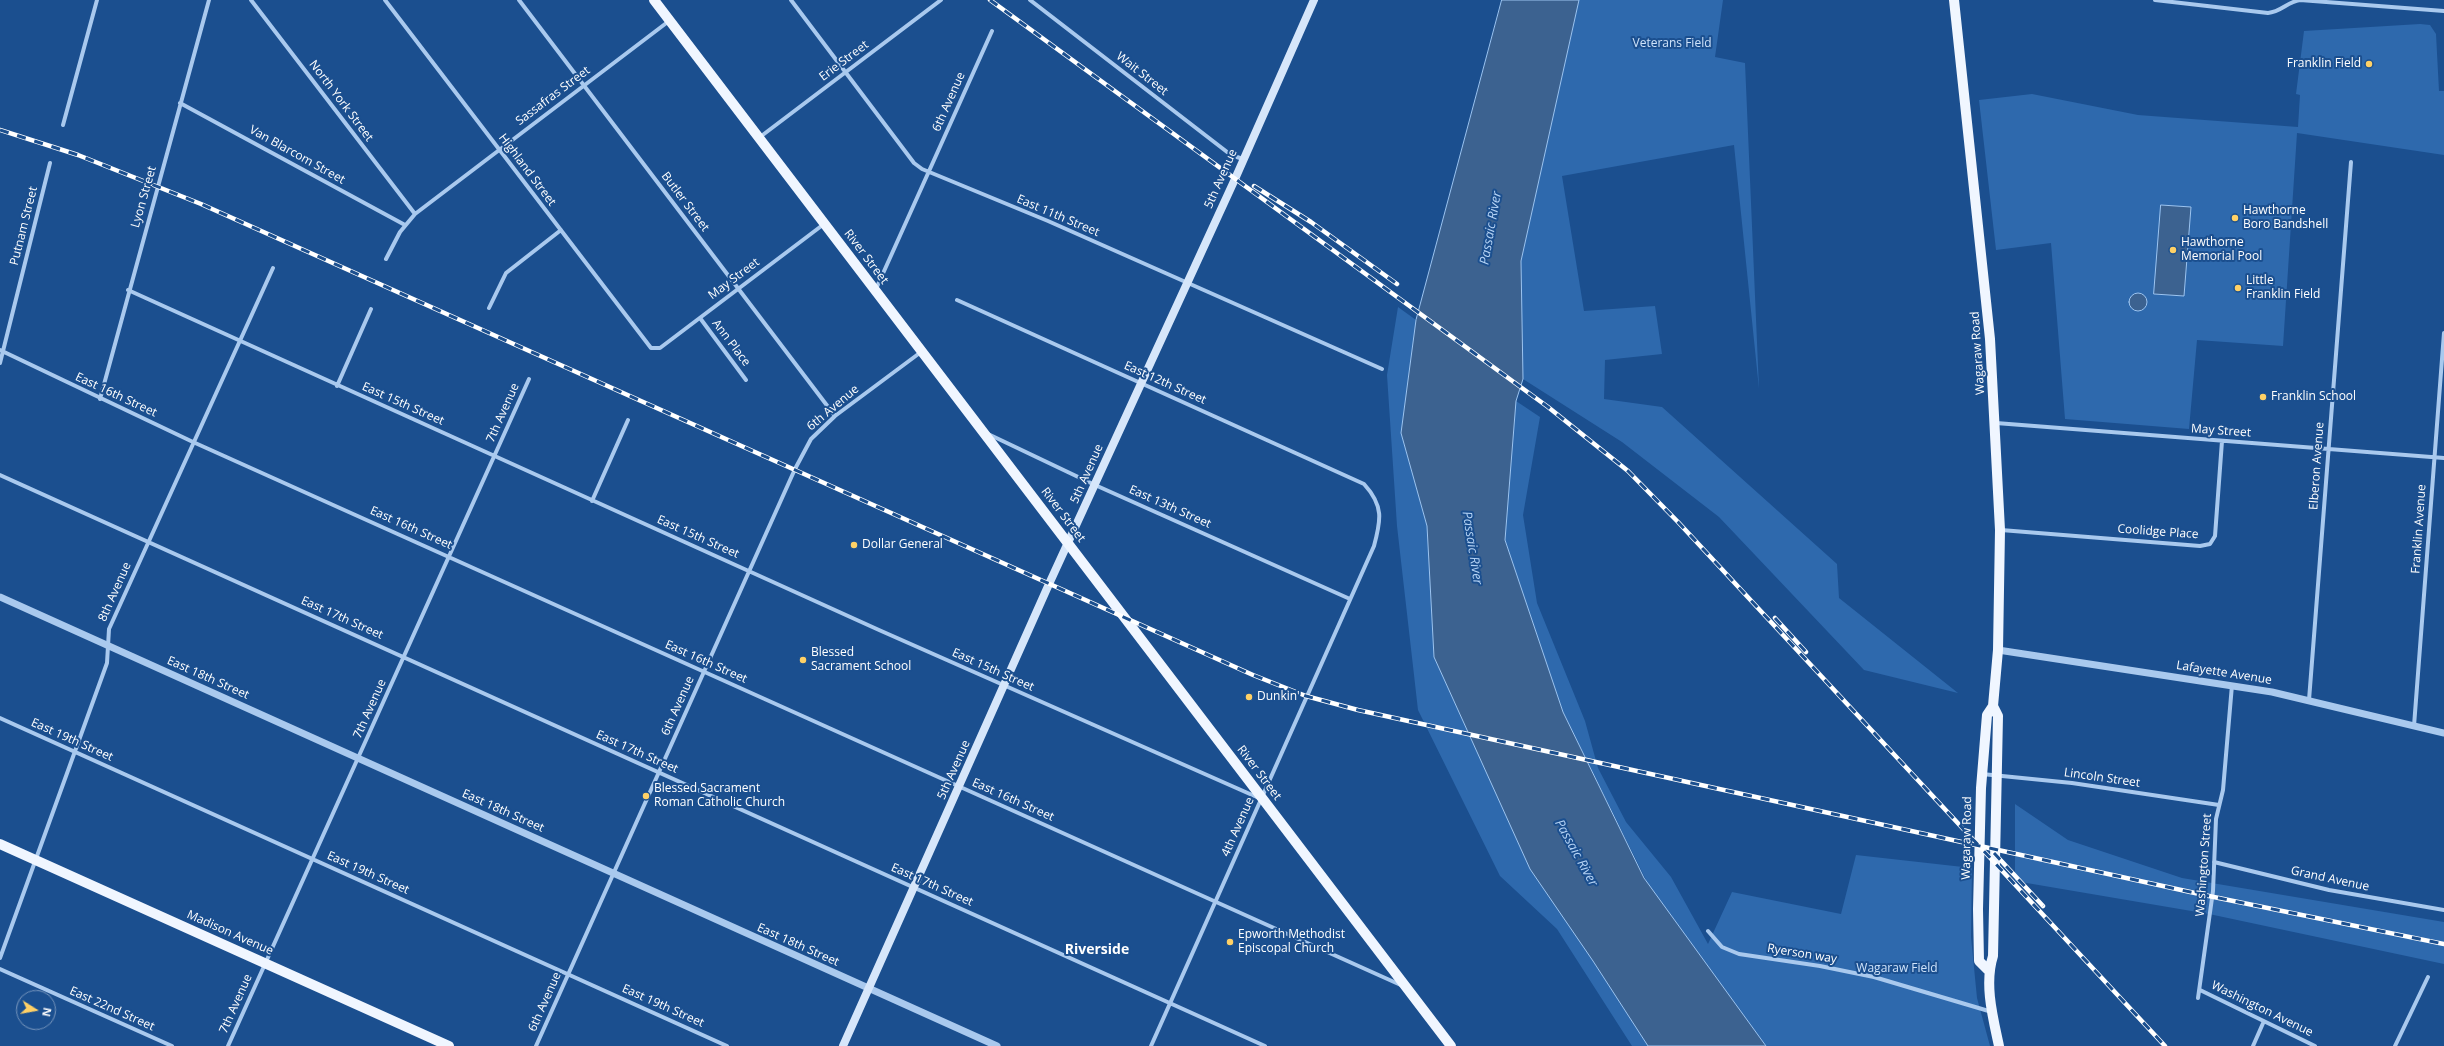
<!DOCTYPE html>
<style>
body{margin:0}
#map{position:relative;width:2444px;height:1046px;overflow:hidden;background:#1b4f8f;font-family:"Open Sans",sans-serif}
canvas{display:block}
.north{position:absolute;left:16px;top:990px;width:40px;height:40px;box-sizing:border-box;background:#1b4f8f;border:1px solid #7695bc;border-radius:50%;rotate:101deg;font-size:11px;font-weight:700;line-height:16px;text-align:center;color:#fff}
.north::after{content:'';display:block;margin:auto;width:14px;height:18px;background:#ffd166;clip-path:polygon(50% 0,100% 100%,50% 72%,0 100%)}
</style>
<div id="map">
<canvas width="2444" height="1046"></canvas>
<div class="north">N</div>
</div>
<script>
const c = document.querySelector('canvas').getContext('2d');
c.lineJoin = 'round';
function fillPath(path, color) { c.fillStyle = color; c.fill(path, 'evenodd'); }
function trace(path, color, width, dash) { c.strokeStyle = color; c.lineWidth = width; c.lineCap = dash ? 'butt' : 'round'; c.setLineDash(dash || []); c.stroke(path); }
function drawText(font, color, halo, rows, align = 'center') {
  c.font = font + ' "Open Sans",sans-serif'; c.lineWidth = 4; c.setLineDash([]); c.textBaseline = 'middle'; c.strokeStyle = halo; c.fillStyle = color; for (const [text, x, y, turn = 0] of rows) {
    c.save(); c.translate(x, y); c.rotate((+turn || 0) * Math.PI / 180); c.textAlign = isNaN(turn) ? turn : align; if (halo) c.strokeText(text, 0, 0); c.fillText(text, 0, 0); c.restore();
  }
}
const green = new Path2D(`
 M 1579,0 L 1723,0 L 1715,57 L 1745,63 L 1759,389 L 1734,145 L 1562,176 L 1584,311 L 1655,306 L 1662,354 L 1605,360 L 1604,399 L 1662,407 L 1837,564 L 1839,598 L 1958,693 L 1864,670 L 1719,517 L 1622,442 L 1523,379 L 1521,261 Z
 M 2420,24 L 2430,25 L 2436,34 L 2439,91 L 2444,91 L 2444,155 L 2297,133 L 2283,346 L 2197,340 L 2189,429 L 2065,419 L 2051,243 L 1996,250 L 1979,100 L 2032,94 L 2138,115 L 2298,127 L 2300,95 L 2296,94 L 2304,31 Z
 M 1398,307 L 1416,320 L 1401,433 L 1427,526 L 1434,657 L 1593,961 L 1648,1046 L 1632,1046 L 1557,929 L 1500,876 L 1418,710 L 1397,526 L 1387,375 Z
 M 1516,401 L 1540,417 L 1523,515 L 1537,603 L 1585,721 L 1598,768 L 1626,822 L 1671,877 L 1708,944 L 1732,892 L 1841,914 L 1856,855 L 1972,868 L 1971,937 L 1977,998 L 1990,1046 L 1766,1046 L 1648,884 L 1563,712 L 1505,540 Z
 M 2015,804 L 2068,840 L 2182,878 L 2444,922 L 2444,964 L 2209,914 L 2015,881 Z`);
const water = new Path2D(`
 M 1502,0 L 1579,0 L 1521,261 L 1523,379 L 1516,401 L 1505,540 L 1563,712 L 1644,878 L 1766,1046 L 1648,1046 L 1593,961 L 1530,869 L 1434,657 L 1427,526 L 1401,433 L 1416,320 Z
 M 2161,205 L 2191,207 L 2184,296 L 2154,294 Z
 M2129 302a9 9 0 1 1 18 0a9 9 0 1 1-18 0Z`);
const minor = new Path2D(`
 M 251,0 L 415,214
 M 385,0 L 651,348 L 660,348 L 824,224
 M 519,0 L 835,416
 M 791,0 L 914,163 L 922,169 L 1048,221 L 1382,369
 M 1030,0 L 1231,155 L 1243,159
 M 2155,0 L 2268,13 C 2281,12 2287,2 2300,0 L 2444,11
 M 180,103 L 405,225
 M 63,125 L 97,0
 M 760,137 L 941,0
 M 386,259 L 400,232 L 415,214 L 669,21
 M 876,289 L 992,31
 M 128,290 L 879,630 L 1259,798
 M 957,300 L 1364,484 C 1384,506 1381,520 1374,546 L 1151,1046
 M 489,308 L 506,273 L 561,230
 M 700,318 L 746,380
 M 0,350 L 193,442 L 1403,986
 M 0,363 L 50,163
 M 337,386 L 371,309
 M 100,399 L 209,0
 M 1996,423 L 2444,458
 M 988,434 L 1095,485 L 1350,599
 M 0,475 L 1265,1046
 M 592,501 L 628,420
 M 2001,530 L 2200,546 L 2210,544 L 2215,536 L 2222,441
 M 2309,700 L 2351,162
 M 0,718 L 727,1046
 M 2414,726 L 2444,333
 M 1982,774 L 2072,783 L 2219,805
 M 2214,862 L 2329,890 L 2444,910
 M 1708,931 L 1722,947 L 1739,954 L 1820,966 L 1874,977 L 1992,1012
 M 0,958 L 107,663 L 109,629 L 273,268
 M 0,969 L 172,1046
 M 2200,990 L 2315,1046
 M 2198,998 L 2213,891 L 2216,819 L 2223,790 L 2232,685
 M 228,1046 L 529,379
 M 536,1046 L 795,469 L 811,439 L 835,416 L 921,352
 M 2253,1046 L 2264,1021
 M 2395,1046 L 2428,977`);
const tertiary = new Path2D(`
 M 0,597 L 997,1046
 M 1998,650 L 2272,692 L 2444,733`);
const secondary = new Path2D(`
 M 843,1046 L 1049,584 L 1235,179 L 1314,0`);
const primary = new Path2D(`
 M 654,0 L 1451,1046
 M 1954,0 L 1990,339 L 2000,530 L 1998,650 L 1993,706 L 1998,716 L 1993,956 C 1984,984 1993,1018 1999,1046
 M 0,844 L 449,1046
 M 1988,970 L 1979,961 L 1978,909 L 1981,788 L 1987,715 L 1993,706`);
const rail = new Path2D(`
 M 990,0 L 1548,407 L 1628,471 L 1678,522 L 2165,1046
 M 0,130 L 78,155 L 201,204 L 1253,675 L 1306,696 L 1358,710 L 2204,895 L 2444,944
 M 1254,186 L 1311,222 L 1397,284
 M 1775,618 L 1806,652
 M 1994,853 L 2043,906`);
const markers = [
 [2369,64,4,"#ffd166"],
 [2235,218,4,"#ffd166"],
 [2173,250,4,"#ffd166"],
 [2238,288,4,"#ffd166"],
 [2263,397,4,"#ffd166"],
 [854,545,4,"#ffd166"],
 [803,660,4,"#ffd166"],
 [1249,697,4,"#ffd166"],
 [646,796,4,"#ffd166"],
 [1230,942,4,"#ffd166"]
];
const parkNames = [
 ["Veterans Field",1672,44],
 ["Wagaraw Field",1897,969]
];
const streetNames = [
 ["Erie Street",844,61,-37],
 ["Wait Street",1142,74,38],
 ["Sassafras Street",553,96,-37],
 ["North York Street",341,101,53],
 ["6th Avenue",949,102,-66],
 ["Van Blarcom Street",297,155,29],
 ["Highland Street",527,170,53],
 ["5th Avenue",1221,179,-66],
 ["Lyon Street",144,197,-74],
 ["Butler Street",685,202,53],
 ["East 11th Street",1058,216,23],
 ["Putnam Street",24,226,-76],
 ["River Street",866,257,53],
 ["May Street",734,279,-37],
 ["Ann Place",731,343,53],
 ["Wagaraw Road",1978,353,-94],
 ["East 12th Street",1165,383,24],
 ["East 16th Street",116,395,25],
 ["East 15th Street",403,404,24],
 ["6th Avenue",833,408,-40],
 ["7th Avenue",503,413,-66],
 ["May Street",2221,431,4],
 ["Elberon Avenue",2317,466,-86],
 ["5th Avenue",1087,474,-66],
 ["East 13th Street",1170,507,24],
 ["River Street",1063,515,53],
 ["East 16th Street",411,528,24],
 ["Franklin Avenue",2419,529,-86],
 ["Coolidge Place",2158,532,4],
 ["East 15th Street",698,537,24],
 ["8th Avenue",115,592,-66],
 ["East 17th Street",342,618,24],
 ["East 16th Street",706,662,24],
 ["East 15th Street",993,670,24],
 ["Lafayette Avenue",2224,673,9],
 ["East 18th Street",208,678,24],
 ["6th Avenue",678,706,-66],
 ["7th Avenue",370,709,-66],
 ["East 19th Street",72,740,24],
 ["East 17th Street",637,752,24],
 ["5th Avenue",954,770,-66],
 ["River Street",1259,773,53],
 ["Lincoln Street",2102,778,8],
 ["East 16th Street",1013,800,24],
 ["East 18th Street",503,811,24],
 ["4th Avenue",1238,827,-66],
 ["Wagaraw Road",1967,838,-89],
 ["Washington Street",2204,865,-86],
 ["East 19th Street",368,873,24],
 ["Grand Avenue",2330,879,12],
 ["East 17th Street",932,885,24],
 ["Madison Avenue",230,933,24],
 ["East 18th Street",798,945,24],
 ["Ryerson way",1802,954,9],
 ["6th Avenue",545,1002,-66],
 ["7th Avenue",236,1004,-66],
 ["East 19th Street",663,1006,24],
 ["East 22nd Street",112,1009,24],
 ["Washington Avenue",2262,1009,26]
];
const poiNames = [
 ["Franklin Field",2361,64,"right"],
 ["Hawthorne",2243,211],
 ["Boro Bandshell",2243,225],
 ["Hawthorne",2181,243],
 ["Memorial Pool",2181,257],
 ["Little",2246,281],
 ["Franklin Field",2246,295],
 ["Franklin School",2271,397],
 ["Dollar General",862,545],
 ["Blessed",811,653],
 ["Sacrament School",811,667],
 ["Dunkin'",1257,697],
 ["Blessed Sacrament",654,789],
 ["Roman Catholic Church",654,803],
 ["Epworth Methodist",1238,935],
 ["Episcopal Church",1238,949]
];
const waterNames = [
 ["Passaic River",1491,228,-80],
 ["Passaic River",1472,548,81],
 ["Passaic River",1576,853,61]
];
const quarterNames = [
 ["Riverside",1097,950]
];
fillPath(green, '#2e69ad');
fillPath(water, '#3c6290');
trace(water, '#9cc4f0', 1);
trace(minor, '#a9c9ee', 4);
trace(tertiary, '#a9c9ee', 7);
trace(secondary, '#d6e6fa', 8);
trace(primary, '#f0f6ff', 10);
trace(rail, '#fff', 4.5);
trace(rail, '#1b4f8f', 3, [9]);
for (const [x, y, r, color] of markers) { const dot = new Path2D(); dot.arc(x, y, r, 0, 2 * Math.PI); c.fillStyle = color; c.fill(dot); trace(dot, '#1b4f8f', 1.5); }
drawText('12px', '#cfe3fa', '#1b4f8f', parkNames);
drawText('12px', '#fff', '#1b4f8f', streetNames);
drawText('12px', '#fff', '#1b4f8f', poiNames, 'left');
drawText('italic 13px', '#b5d3f5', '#1b4f8f', waterNames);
drawText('bold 14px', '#fff', '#1b4f8f', quarterNames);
</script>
